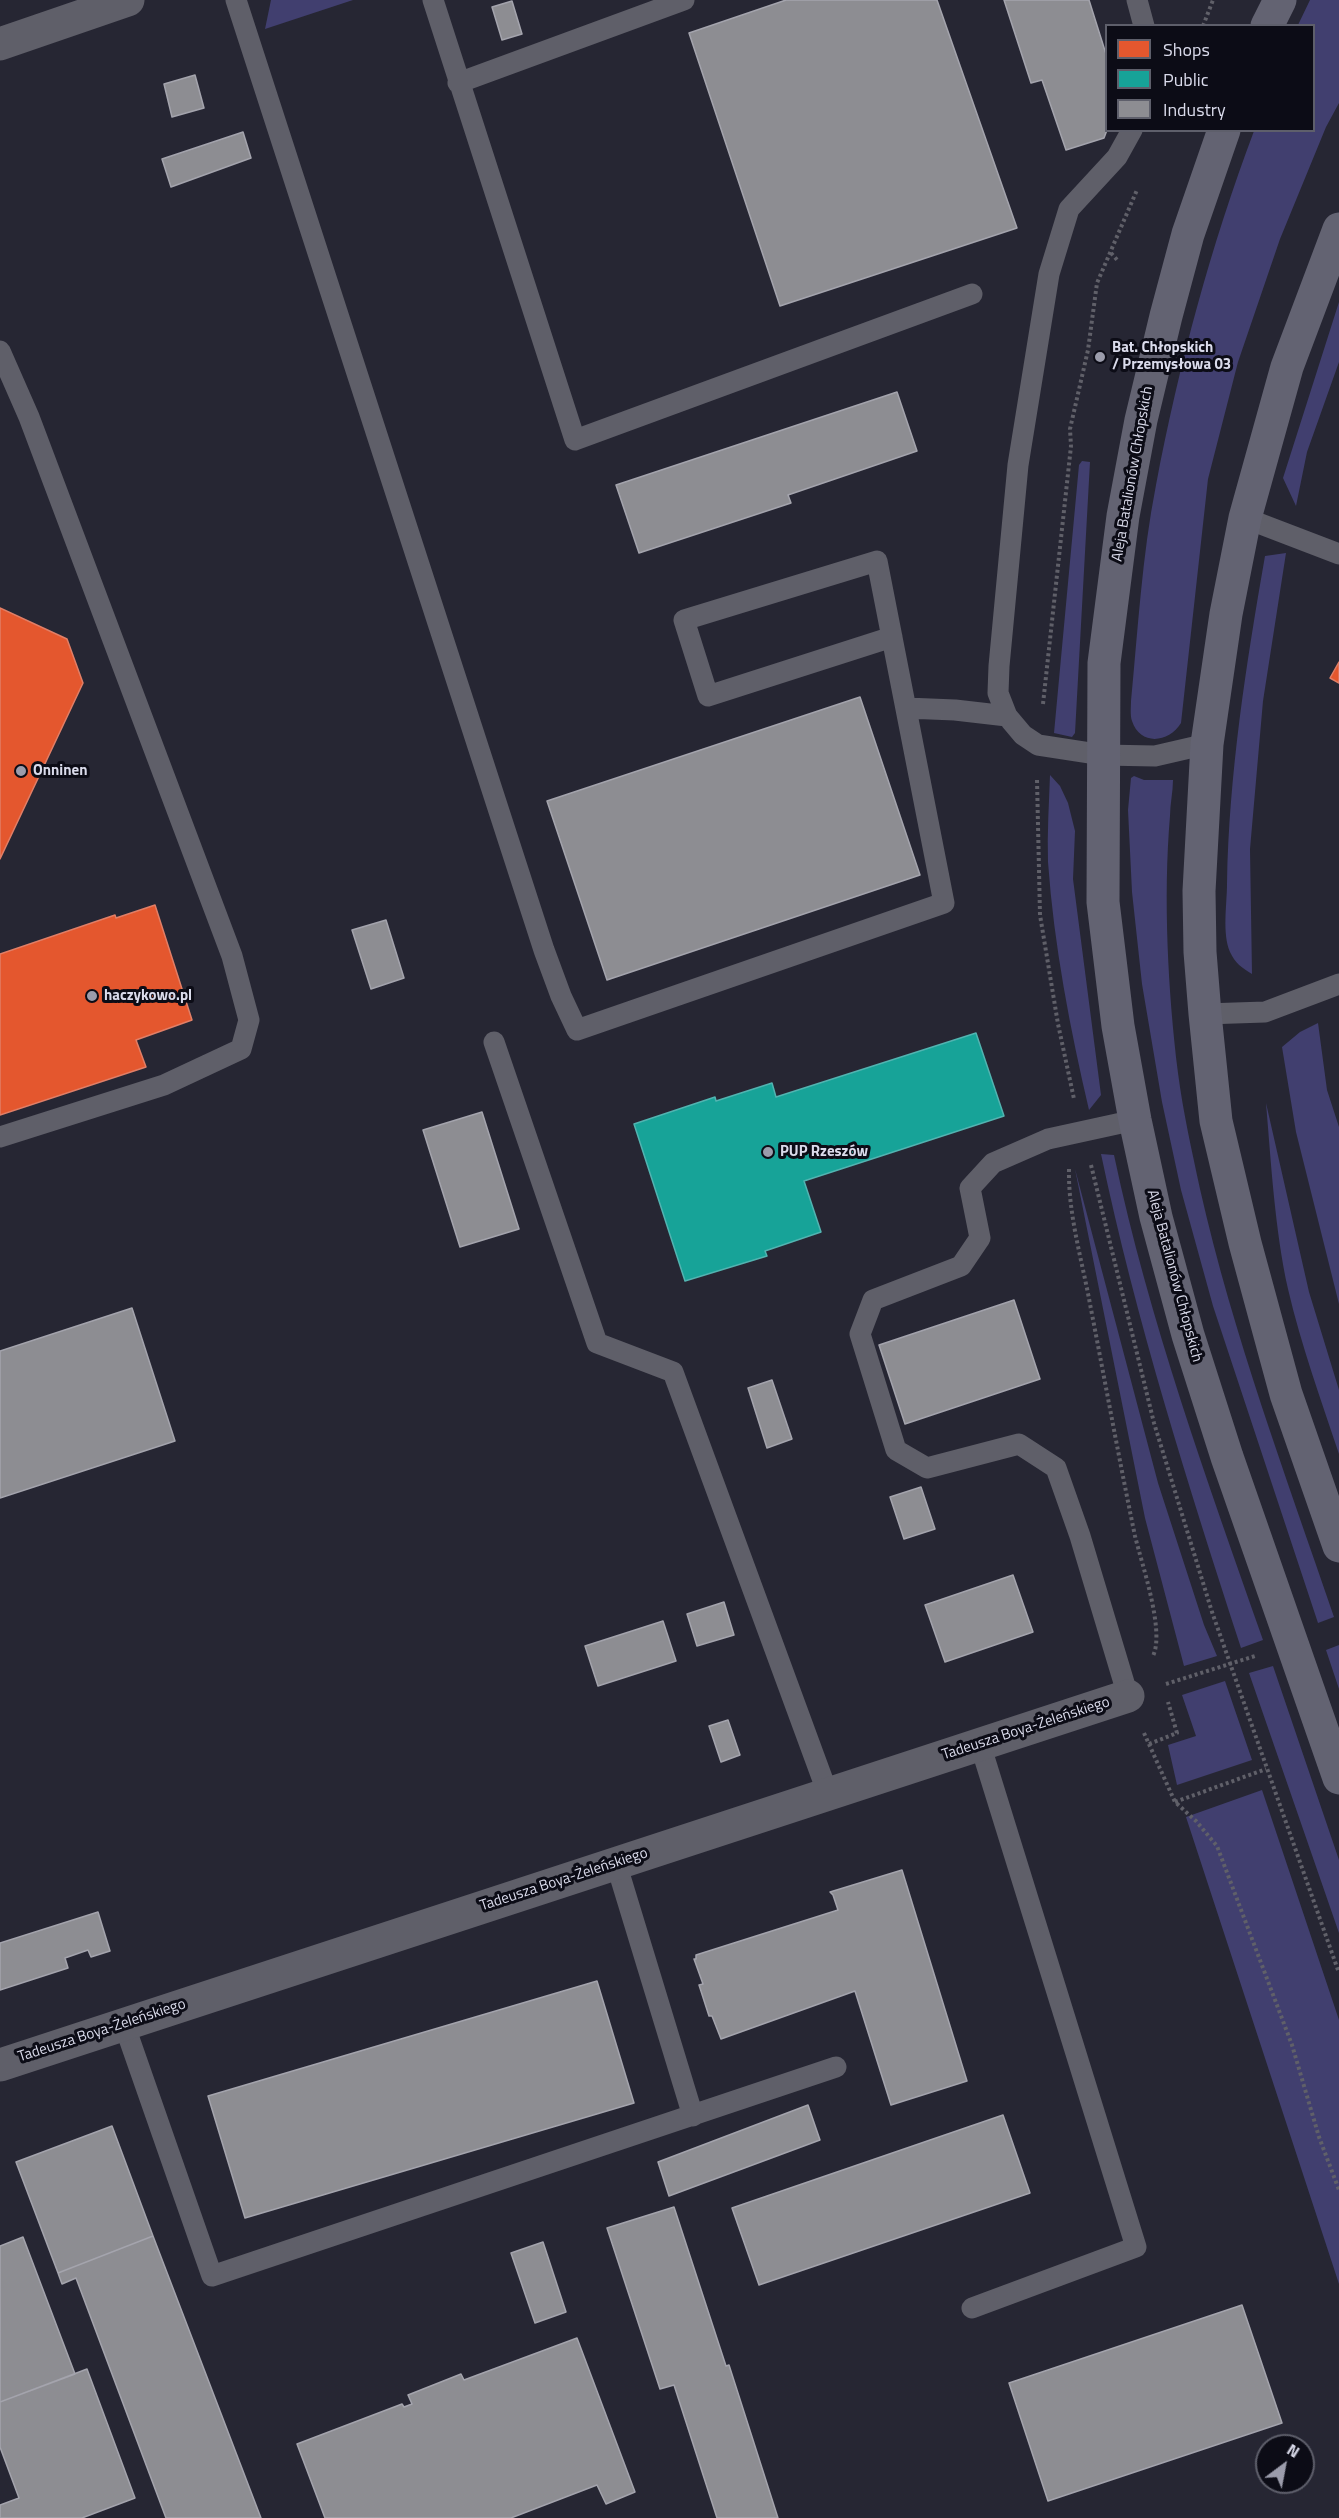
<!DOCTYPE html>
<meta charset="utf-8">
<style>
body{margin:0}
#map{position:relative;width:1339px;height:2518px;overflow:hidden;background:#262633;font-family:"Titillium Web",sans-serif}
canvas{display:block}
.legend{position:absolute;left:1105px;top:24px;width:210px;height:108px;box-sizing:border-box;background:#0c0c16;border:2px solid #5e5f6b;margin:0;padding:8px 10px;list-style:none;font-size:18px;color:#dadbeb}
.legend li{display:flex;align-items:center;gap:12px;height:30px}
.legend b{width:30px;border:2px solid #5e5f6b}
.north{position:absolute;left:1255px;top:2434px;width:60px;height:60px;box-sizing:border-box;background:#0c0c16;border:2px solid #5e5f6b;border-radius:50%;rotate:32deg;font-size:16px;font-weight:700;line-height:24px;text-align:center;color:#dadbeb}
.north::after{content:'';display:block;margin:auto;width:21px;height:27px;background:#9b9cab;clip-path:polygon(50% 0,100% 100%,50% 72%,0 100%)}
</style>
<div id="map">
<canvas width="1339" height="2518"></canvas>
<ul class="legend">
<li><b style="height:16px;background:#e4572e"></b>Shops</li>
<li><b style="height:16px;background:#17a398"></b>Public</li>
<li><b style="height:16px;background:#8d8d92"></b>Industry</li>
</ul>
<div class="north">N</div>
</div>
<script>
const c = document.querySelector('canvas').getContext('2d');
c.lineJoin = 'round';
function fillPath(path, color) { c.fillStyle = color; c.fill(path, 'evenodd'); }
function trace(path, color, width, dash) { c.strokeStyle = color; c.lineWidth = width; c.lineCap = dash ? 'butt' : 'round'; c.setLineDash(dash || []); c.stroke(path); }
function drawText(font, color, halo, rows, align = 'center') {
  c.font = font + ' "Titillium Web",sans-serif'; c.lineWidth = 6; c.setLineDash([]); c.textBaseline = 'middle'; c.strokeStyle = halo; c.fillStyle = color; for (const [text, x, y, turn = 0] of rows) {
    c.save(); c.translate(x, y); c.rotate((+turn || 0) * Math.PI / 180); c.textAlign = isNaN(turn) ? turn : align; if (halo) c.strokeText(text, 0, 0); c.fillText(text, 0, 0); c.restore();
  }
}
const green = new Path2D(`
 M 271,0 L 353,0 L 265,29 Z
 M 1310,0 L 1339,0 L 1339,103 L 1326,127 L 1280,239 L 1238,362 L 1208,479 L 1181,723 C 1169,743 1140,746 1132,721 C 1130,715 1131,707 1131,701 C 1138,629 1142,556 1156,485 C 1179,364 1211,245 1254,131 L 1314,130 L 1314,26 L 1298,25 Z
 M 1339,302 L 1339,362 L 1307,452 L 1296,506 L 1283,478 Z
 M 1082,461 L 1090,462 L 1075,733 L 1072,737 L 1054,733 L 1079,465 Z
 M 1286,553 L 1263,701 L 1250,849 L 1252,974 C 1242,968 1235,963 1230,952 C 1222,933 1227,904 1227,884 C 1229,773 1246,665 1265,556 Z
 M 1050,775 L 1060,786 L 1068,803 L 1075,831 L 1073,879 L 1101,1095 L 1089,1110 C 1070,1028 1054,946 1048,862 C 1047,833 1049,804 1050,775 Z
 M 1134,776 L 1144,780 L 1173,780 C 1173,792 1170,804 1170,816 C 1163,898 1168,992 1178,1073 C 1183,1112 1192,1151 1200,1189 C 1233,1335 1286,1476 1334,1617 L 1318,1623 L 1213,1306 L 1181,1190 L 1162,1102 L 1142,984 L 1132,892 L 1128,810 L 1131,778 Z
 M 1318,1023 L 1327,1090 L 1339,1127 L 1339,1304 L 1296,1132 L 1282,1047 L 1300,1032 Z
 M 1266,1103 L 1309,1292 L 1339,1390 L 1339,1454 C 1321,1400 1301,1345 1288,1289 C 1275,1231 1271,1162 1266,1103 Z
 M 1101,1154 L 1114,1155 C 1149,1321 1207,1480 1263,1640 L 1241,1648 C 1188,1485 1136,1321 1101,1154 Z
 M 1075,1169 L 1158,1483 L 1204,1625 L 1217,1656 L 1184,1666 L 1145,1518 Z
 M 1339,1645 L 1339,1689 L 1326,1650 Z
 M 1273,1666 L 1339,1860 L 1339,1933 L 1249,1673 Z
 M 1225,1681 L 1252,1760 L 1177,1785 L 1168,1745 L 1196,1736 L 1182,1695 Z
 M 1262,1790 L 1339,2020 L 1339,2284 L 1186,1817 Z`);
const shops = new Path2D(`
 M 0,608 L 67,639 L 83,683 L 0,859 Z
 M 1339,662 L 1339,683 L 1330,678 Z
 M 155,905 L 192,1020 L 136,1040 L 146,1067 L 0,1115 L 0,954 L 115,915 L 116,918 Z`);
const public = new Path2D(`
 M 976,1033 L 1004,1116 L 804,1181 L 821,1232 L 765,1251 L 767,1256 L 685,1281 L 634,1124 L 715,1097 L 716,1101 L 772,1083 L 776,1097 Z`);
const industry = new Path2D(`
 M 786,0 L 937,0 L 1017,228 L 780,306 L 689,33 Z
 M 1004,0 L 1089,0 L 1106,54 L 1107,130 L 1104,138 L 1066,150 L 1042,80 L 1031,83 Z
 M 512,1 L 522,34 L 502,40 L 492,7 Z
 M 195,75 L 204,108 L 172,117 L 164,84 Z
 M 243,132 L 251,158 L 171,187 L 162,159 Z
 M 897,392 L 917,451 L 788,495 L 791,503 L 639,553 L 616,485 Z
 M 860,697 L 920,875 L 607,980 L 547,801 Z
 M 386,920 L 404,978 L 371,989 L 352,930 Z
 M 482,1112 L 519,1229 L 460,1247 L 423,1130 Z
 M 1014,1300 L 1040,1379 L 905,1424 L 879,1345 Z
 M 132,1308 L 175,1441 L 0,1498 L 0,1351 Z
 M 772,1380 L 792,1439 L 767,1448 L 748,1388 Z
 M 921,1487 L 935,1529 L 904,1539 L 890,1497 Z
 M 1013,1575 L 1033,1632 L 945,1662 L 925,1605 Z
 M 724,1602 L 734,1635 L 697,1646 L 687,1614 Z
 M 663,1621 L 676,1661 L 598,1686 L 585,1646 Z
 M 728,1720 L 740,1755 L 721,1762 L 709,1726 Z
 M 902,1870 L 967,2081 L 891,2105 L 855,1991 L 721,2039 L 712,2016 L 709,2016 L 699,1985 L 703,1984 L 694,1959 L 696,1959 L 696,1955 L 838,1910 L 833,1895 L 830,1892 Z
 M 98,1912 L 110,1951 L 91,1957 L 88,1950 L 65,1958 L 68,1968 L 0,1990 L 0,1943 Z
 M 597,1981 L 634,2103 L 245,2218 L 208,2096 Z
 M 808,2105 L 820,2140 L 669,2196 L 658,2162 Z
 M 1003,2115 L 1030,2193 L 759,2285 L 732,2208 Z
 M 112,2126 L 153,2236 L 58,2273 L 16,2162 Z
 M 674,2207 L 726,2366 L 729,2365 L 778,2518 L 717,2518 L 674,2385 L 660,2389 L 607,2228 Z
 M 153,2236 L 261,2518 L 166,2518 L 76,2278 L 62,2284 L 58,2273 Z
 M 23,2237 L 75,2374 L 0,2402 L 0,2246 Z
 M 543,2242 L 566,2312 L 535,2323 L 511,2253 Z
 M 1242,2305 L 1282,2423 L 1048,2501 L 1009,2383 Z
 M 577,2338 L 635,2492 L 606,2504 L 597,2485 L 511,2518 L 325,2518 L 297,2444 L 402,2404 L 404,2407 L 412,2404 L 408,2395 L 461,2374 L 464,2380 Z
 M 87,2369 L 135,2498 L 82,2518 L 0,2518 L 0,2505 L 19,2498 L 0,2447 L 0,2402 Z`);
const path = new Path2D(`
 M 1203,26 L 1213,0
 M 1111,253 L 1119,262
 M 1043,704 L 1071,446 L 1070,429 L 1088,350 L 1097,283 L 1137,190
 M 1037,780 L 1040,915 L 1058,1024 L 1074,1099
 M 1091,1165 L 1154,1423 L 1212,1612 L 1339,1973
 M 1069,1169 C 1068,1214 1082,1260 1090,1304 C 1105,1381 1119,1459 1135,1536 C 1142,1565 1165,1631 1153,1656
 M 1166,1684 L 1255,1656
 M 1144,1733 L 1175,1802 L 1196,1821 L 1217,1846 L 1292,2045 L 1319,2137 L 1339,2190
 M 1149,1744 L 1177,1733 L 1168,1702
 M 1175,1802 L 1266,1769`);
const service = new Path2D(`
 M 236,0 L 544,950 L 561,996 L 577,1030 L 944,903 C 922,789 899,675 877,561 L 684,620 L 708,696 L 892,637
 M 433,0 L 575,440 L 972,294
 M 1137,0 L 1144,26
 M 458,83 L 684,0
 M 1132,130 L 1117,157 L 1069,209 L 1049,274 L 1018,465 L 999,666 L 998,693 L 1007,716 L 1023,735 L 1038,745 L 1103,755 L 1155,756 L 1207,744
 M 0,351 L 29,417 L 232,956 L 249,1020 L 241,1049 L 164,1085 L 0,1137
 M 1245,518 L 1339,554
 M 906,708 L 955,710 L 1007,716
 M 1205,1014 L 1265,1012 L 1339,984
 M 494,1042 L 597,1343 L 673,1372 L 828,1794
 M 1128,1696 L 1080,1536 L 1056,1468 L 1019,1444 L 927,1468 L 896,1450 L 860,1334 L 873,1300 L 961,1266 L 980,1238 L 970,1188 L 993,1163 L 1048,1139 L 1135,1120
 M 616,1863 L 693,2116
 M 124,2024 L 212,2276 L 836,2067
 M 972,2308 L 1136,2247 L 980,1744`);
const minor = new Path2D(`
 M 0,2065 L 1128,1696`);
const tertiary = new Path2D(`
 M 0,44 L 128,0`);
const primary = new Path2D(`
 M 1267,26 L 1280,0
 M 1224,130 L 1188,234 L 1166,316 L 1141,420 L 1123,516 L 1104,663 L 1103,902 L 1118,1026 L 1135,1120 L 1156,1217 L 1188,1335 L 1227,1457 L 1339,1778
 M 1339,229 L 1287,367 L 1245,518 L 1226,614 L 1207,744 L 1199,891 L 1200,952 L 1205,1014 L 1216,1121 L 1245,1243 L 1286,1394 L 1339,1546`);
const markers = [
 [1100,357,6,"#9b9cab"],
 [21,771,6,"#9b9cab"],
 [92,996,6,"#9b9cab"],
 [768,1152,6,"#9b9cab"]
];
const poiNames = [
 ["Bat. Chłopskich",1112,348],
 ["/ Przemysłowa 03",1112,365],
 ["Onninen",33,771],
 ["haczykowo.pl",104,996],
 ["PUP Rzeszów",780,1152]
];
const streetNames = [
 ["Aleja Batalionów Chłopskich",1133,474,-80],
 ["Aleja Batalionów Chłopskich",1174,1276,75],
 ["Tadeusza Boya-Żeleńskiego",1026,1729,-18],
 ["Tadeusza Boya-Żeleńskiego",564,1880,-18],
 ["Tadeusza Boya-Żeleńskiego",102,2031,-18]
];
fillPath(green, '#413f6f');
fillPath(shops, '#e4572e');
trace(shops, '#e17f67', 1.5);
fillPath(public, '#17a398');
trace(public, '#52b4b1', 1.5);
fillPath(industry, '#8d8d92');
trace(industry, '#a4a4ad', 1.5);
trace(path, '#606069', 4, [3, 3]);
trace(service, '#5f5f69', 21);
trace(minor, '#5f5f69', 33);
trace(tertiary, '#5f5f69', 33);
trace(primary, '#636372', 33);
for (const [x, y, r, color] of markers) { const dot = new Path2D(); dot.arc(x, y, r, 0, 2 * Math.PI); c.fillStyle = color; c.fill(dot); trace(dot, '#0c0c16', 2); }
drawText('bold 15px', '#dadbeb', '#0c0c16', poiNames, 'left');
drawText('15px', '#dadbeb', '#0c0c16', streetNames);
</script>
